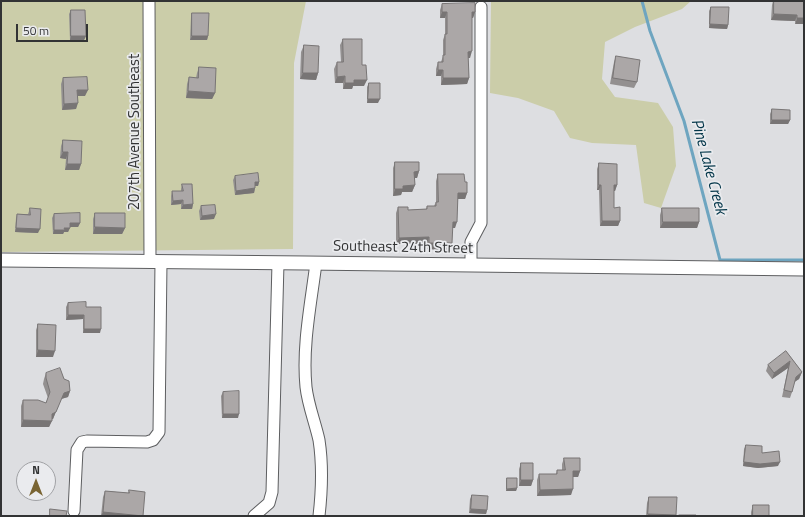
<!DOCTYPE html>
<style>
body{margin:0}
#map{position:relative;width:805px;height:517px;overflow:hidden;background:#dddee1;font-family:"Titillium Web",sans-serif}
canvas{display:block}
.frame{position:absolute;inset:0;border:2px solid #323334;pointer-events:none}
.north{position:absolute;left:16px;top:461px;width:40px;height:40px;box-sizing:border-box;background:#eaebee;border:1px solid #a0a1a4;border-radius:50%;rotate:0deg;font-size:11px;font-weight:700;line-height:16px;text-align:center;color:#323334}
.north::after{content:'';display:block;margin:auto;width:14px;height:18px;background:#796433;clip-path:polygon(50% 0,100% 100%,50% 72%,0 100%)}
.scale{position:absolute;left:16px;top:24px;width:72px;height:18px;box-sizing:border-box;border:2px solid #323334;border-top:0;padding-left:5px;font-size:12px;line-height:14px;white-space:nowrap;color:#323334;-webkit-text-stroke:3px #eaebee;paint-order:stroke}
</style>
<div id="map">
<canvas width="805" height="517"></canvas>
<div class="frame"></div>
<div class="north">N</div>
<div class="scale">50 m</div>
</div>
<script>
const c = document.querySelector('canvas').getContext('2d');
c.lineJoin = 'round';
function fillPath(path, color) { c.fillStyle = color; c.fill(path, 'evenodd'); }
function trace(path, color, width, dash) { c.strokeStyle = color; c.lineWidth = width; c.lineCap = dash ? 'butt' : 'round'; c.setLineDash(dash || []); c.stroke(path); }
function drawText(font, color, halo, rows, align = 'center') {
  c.font = font + ' "Titillium Web",sans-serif'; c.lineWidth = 3.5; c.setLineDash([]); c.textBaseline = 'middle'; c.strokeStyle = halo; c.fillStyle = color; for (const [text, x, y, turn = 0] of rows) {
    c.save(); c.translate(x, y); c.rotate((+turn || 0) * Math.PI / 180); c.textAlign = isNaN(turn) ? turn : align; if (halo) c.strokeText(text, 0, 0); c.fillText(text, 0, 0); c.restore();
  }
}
const green = new Path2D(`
 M 1,1 L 306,1 L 294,63 L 293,249 L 1,252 Z
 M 491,1 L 691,1 L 682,9 L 635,27 L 605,42 L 602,79 L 615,97 L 658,103 L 673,127 L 676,166 L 661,208 L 644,203 L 636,145 L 592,143 L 570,138 L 554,111 L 518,98 L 490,93 Z`);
const stream = new Path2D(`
 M 642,1 L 650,31 L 684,121 L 720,260 L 804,260`);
const minor = new Path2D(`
 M 149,1 L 150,262
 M 316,263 C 311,303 302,346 306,387 C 308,405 315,422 319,440 C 323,466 322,490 319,516
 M 471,265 L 471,242 L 481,223 L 481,7
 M 74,511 L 77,450 L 82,442 L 87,441 L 147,442 L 153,440 L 159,432 L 161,262
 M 254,516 L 269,503 L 272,492 L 278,263`);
const tertiary = new Path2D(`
 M 1,260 L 306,263 L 804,269`);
const wall = new Path2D(`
 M 773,1 L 804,1 L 795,24 L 795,21 L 771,20 L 772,5 Z
 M 442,4 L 475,12 L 473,18 L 472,18 L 470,58 L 468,58 L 469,78 L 467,84 L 441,85 L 441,76 L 436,76 L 436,69 L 438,62 L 441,62 L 443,56 L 443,40 L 445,34 L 445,18 L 440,18 L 440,10 Z
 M 711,7 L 728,25 L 727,29 L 709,28 L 709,11 Z
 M 71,10 L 86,36 L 84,40 L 70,40 L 69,14 Z
 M 192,13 L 208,36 L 207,40 L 190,40 L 191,17 Z
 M 343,39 L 364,86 L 353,86 L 352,89 L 343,89 L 343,83 L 335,83 L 334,69 L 337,62 L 341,62 L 340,45 Z
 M 304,45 L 318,73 L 316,80 L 300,79 L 301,52 Z
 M 616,56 L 637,82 L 634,88 L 610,84 L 614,62 Z
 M 199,67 L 215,93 L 212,99 L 186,98 L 187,84 L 189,77 L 196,78 L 197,73 Z
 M 63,78 L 85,96 L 78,96 L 76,109 L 62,110 L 61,84 Z
 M 369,83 L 378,103 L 367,103 L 367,87 Z
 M 772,109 L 790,120 L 788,124 L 770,124 L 770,114 Z
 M 63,140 L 81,164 L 79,170 L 65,170 L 66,159 L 60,158 L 61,146 Z
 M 395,162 L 419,171 L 417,178 L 414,178 L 415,185 L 412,192 L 402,192 L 401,195 L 393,196 L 393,168 Z
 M 599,163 L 617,185 L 615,191 L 614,191 L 614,208 L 620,221 L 618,226 L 600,226 L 599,190 L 597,190 L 597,169 Z
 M 438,174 L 465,182 L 467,193 L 465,199 L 458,199 L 455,228 L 452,228 L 452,243 L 450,250 L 426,249 L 427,244 L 396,244 L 396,213 L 398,207 L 408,210 L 426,209 L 427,206 L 434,206 L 436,202 L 436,181 Z
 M 235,176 L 259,182 L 258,186 L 255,186 L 255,188 L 254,193 L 235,195 L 233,180 Z
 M 182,184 L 193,204 L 192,209 L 181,209 L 181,204 L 171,205 L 171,196 L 172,191 L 181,191 L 181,189 Z
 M 201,206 L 214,219 L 200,220 L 199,211 Z
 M 30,208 L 38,233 L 15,232 L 16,218 L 17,214 L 28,214 Z
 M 662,208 L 699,222 L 697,228 L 660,228 L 660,215 Z
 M 95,213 L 125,228 L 122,234 L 93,234 L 93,219 Z
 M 54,214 L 80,223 L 78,227 L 70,227 L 68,232 L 64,232 L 63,234 L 53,234 L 52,218 Z
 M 68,303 L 86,307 L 100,333 L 83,333 L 83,319 L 66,320 L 66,307 Z
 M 38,324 L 53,357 L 36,357 L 36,330 Z
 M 786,351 L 802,372 L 799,379 L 794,382 L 792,392 L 790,398 L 782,397 L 788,368 L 772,379 L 766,371 L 768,365 Z
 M 46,373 L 64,379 L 70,391 L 68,397 L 61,399 L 53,419 L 52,419 L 49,427 L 21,427 L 21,406 L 23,400 L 46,403 L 48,398 L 43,384 L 44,379 Z
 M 223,392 L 238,418 L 222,418 L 221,396 Z
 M 746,445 L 762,453 L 778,466 L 758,468 L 743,466 L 744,449 Z
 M 564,458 L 580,471 L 578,477 L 573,477 L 571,495 L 537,496 L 537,480 L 539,474 L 556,474 L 557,470 L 562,470 L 562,464 Z
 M 521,463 L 533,480 L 531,486 L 519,486 L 519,469 Z
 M 507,478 L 517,488 L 516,491 L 506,491 L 506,481 Z
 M 129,490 L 142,516 L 101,516 L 103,497 L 105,491 L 128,493 Z
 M 472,495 L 487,510 L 486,514 L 469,513 L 470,499 Z
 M 649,497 L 676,515 L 676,516 L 646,516 L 647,503 Z
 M 753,505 L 769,516 L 751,516 L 751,512 Z`);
const shadedWall = new Path2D(`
 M 442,12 L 447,12 L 445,18 L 440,18 Z
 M 472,12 L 475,12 L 473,18 L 470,18 Z
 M 774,14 L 797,15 L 795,21 L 771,20 Z
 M 797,18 L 804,18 L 804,24 L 795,24 Z
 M 710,24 L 728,25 L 727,29 L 709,28 Z
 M 71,36 L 86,36 L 84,40 L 70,40 Z
 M 192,36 L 208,36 L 207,40 L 190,40 Z
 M 472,51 L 470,58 L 466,58 L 468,52 Z
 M 438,70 L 443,70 L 441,76 L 436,76 Z
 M 303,73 L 318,73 L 316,80 L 300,79 Z
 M 345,76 L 343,83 L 335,83 L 337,77 Z
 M 443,78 L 469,78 L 467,84 L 441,85 Z
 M 354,80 L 367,80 L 364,86 L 353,86 L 352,89 L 343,89 L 345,83 Z
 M 77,90 L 88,90 L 85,96 L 75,96 Z
 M 188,91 L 215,93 L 212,99 L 186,98 Z
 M 368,99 L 380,99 L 378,103 L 367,103 Z
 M 78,103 L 76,109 L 62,110 L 64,104 Z
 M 772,120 L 790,120 L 788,124 L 770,124 Z
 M 63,152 L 68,152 L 66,159 L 60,158 Z
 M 67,164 L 81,164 L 79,170 L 65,170 Z
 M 419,171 L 417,178 L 412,178 L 414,172 Z
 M 255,182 L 259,182 L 258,186 L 253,186 Z
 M 415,185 L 412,192 L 402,192 L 401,195 L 393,196 L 395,189 L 403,186 Z
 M 599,185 L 601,185 L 599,190 L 597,190 Z
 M 614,185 L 617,185 L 615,191 L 612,191 Z
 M 255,188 L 254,193 L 235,195 L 236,191 Z
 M 458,193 L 467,193 L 465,199 L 455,199 Z
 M 183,200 L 181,204 L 171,205 L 173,201 Z
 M 193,204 L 192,209 L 181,209 L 183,205 Z
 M 216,214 L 214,219 L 200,220 L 202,216 Z
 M 602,221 L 620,221 L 618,226 L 600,226 Z
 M 453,222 L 457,222 L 455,228 L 450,228 Z
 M 663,222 L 699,222 L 697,228 L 660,228 Z
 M 70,223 L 80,223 L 78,227 L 68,227 Z
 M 95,227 L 125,228 L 122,234 L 93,234 Z
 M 16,228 L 40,229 L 38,233 L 15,232 Z
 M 64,228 L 70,228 L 68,232 L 64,232 L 63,234 L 53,234 L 54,230 Z
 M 429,237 L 427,244 L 396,244 L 399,238 Z
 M 429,243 L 452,243 L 450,250 L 426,249 Z
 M 68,315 L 84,315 L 83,319 L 66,320 Z
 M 84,329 L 101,329 L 100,333 L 83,333 Z
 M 38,350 L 55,351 L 53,357 L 36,357 Z
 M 790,361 L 788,368 L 772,379 L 774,373 Z
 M 802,372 L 799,379 L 793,383 L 796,377 Z
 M 70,391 L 68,397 L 61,399 L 53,419 L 49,420 L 52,414 L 64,393 Z
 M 223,414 L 239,414 L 238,418 L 222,418 Z
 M 23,420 L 52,421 L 49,427 L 21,427 Z
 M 744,462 L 780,462 L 778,466 L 758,468 L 743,466 Z
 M 573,471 L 580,471 L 578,477 L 570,477 Z
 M 521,480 L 533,480 L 531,486 L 519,486 Z
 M 517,488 L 516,491 L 506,491 L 507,489 Z
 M 573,489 L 571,495 L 537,496 L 540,490 Z
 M 471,509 L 487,510 L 486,514 L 469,513 Z
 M 103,512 L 142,516 L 101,516 Z
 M 648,514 L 676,515 L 676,516 L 648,516 Z`);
const building = new Path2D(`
 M 774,1 L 804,1 L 804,18 L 797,18 L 797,15 L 774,14 Z
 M 475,3 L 475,12 L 472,12 L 472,51 L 468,52 L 469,78 L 443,78 L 443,70 L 438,70 L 438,62 L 443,62 L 443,55 L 445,55 L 445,34 L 447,34 L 447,12 L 442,12 L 442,4 Z
 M 711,7 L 729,7 L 728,25 L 710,24 Z
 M 71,10 L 85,10 L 86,36 L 71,36 Z
 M 192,13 L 209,13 L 208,36 L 192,36 Z
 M 343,39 L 362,39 L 362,65 L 366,65 L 367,80 L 354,80 L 354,83 L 345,83 L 345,76 L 337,77 L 337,62 L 343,62 Z
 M 304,45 L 319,46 L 318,73 L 303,73 Z
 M 616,56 L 640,60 L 637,82 L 613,78 Z
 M 199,67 L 216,68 L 215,93 L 188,91 L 189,77 L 198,78 Z
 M 87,77 L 88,90 L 77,90 L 78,103 L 64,104 L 63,78 Z
 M 369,83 L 380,83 L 380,99 L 368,99 Z
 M 772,109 L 790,110 L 790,120 L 772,120 Z
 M 63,140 L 82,141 L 81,164 L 67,164 L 68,152 L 63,152 Z
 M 395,162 L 419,162 L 419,171 L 414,172 L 415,185 L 403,186 L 403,189 L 395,189 Z
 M 599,163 L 617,164 L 617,185 L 614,185 L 614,208 L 620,207 L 620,221 L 602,221 L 601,185 L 599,185 Z
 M 258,173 L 259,182 L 255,182 L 255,188 L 236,191 L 235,176 Z
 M 438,174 L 464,174 L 465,182 L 467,182 L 467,193 L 458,193 L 457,222 L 453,222 L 452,243 L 429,243 L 429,237 L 399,238 L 398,207 L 408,207 L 408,210 L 427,209 L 427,206 L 436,206 L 436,202 L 438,202 Z
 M 182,184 L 192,184 L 193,204 L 183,205 L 183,200 L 173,201 L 172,191 L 183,191 Z
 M 215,205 L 216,214 L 202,216 L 201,206 Z
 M 30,208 L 41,209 L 40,229 L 16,228 L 17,214 L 30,215 Z
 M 662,208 L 699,208 L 699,222 L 663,222 Z
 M 80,213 L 80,223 L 70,223 L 70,228 L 64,228 L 65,230 L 54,230 L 54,214 Z
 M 95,213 L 125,213 L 125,228 L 95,227 Z
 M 86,302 L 86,307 L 101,307 L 101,329 L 84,329 L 84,315 L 68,315 L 68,303 Z
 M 38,324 L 56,325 L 55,351 L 38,350 Z
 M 786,351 L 802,372 L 796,377 L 792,392 L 784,390 L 790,361 L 774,373 L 768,365 Z
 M 60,368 L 64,379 L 69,381 L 70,391 L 64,393 L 56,412 L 52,414 L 52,421 L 23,420 L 23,400 L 38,400 L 46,403 L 50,392 L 46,378 L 46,373 Z
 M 239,391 L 239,414 L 223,414 L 223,392 Z
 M 746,445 L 762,446 L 762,453 L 779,451 L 780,462 L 760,464 L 744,462 Z
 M 564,458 L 580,458 L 580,471 L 573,471 L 573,489 L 540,490 L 539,474 L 557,474 L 557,470 L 565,470 Z
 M 521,463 L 533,463 L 533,480 L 521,480 Z
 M 507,478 L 517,478 L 517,488 L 507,489 Z
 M 129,490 L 145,492 L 143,516 L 103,512 L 105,491 L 129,493 Z
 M 472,495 L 488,496 L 487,510 L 471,509 Z
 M 649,497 L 677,497 L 676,515 L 648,514 Z
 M 753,505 L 769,505 L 769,516 L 753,516 Z
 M 50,509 L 67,511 L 66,516 L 50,516 Z
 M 679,515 L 696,515 L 696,516 L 679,516 Z`);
const streetNames = [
 ["207th Avenue Southeast",135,132,-90],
 ["Southeast 24th Street",403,248,1]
];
const waterNames = [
 ["Pine Lake Creek",708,167,75]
];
fillPath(green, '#cbcda9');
trace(stream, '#6ea5c0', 3);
trace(minor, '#5d5e60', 13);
trace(tertiary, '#5d5e60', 15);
trace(minor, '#fff', 11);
trace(tertiary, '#fff', 13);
fillPath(wall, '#939090');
fillPath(shadedWall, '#787575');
fillPath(building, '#aba7a7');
trace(building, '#787575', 1);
drawText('15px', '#323334', '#eaebee', streetNames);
drawText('italic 16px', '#023548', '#eaebee', waterNames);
</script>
